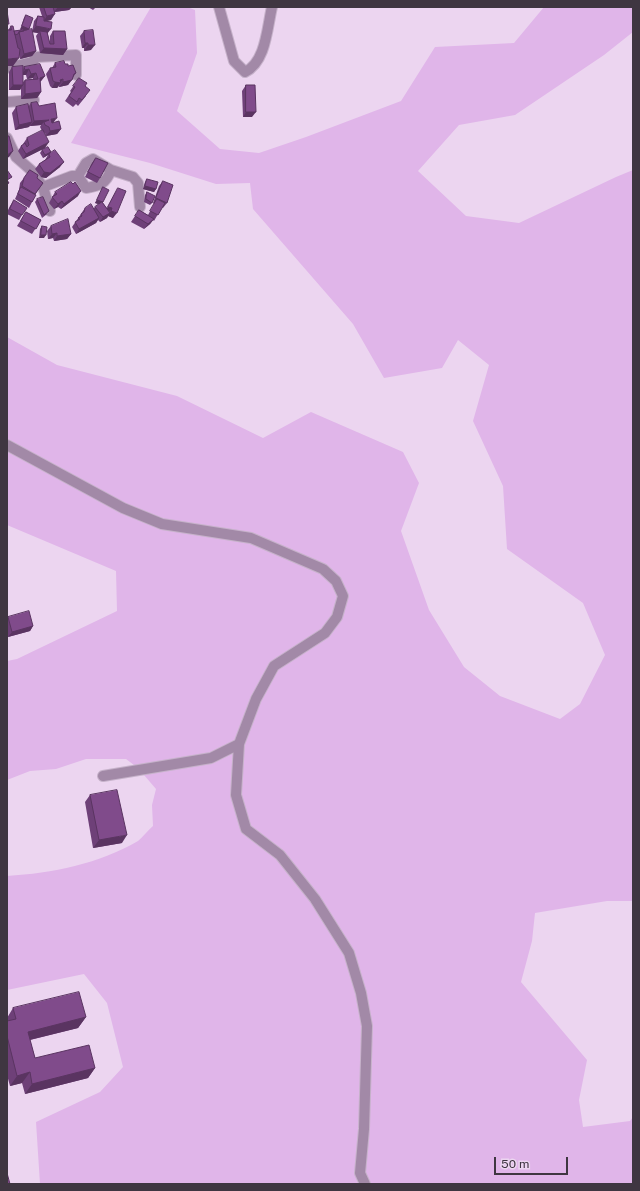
<!DOCTYPE html>
<style>
body{margin:0}
#map{position:relative;width:640px;height:1191px;overflow:hidden;background:#ecd5f0;font-family:"Public Sans",sans-serif}
canvas{display:block}
.frame{position:absolute;inset:0;border:8px solid #3f3641;pointer-events:none}
.scale{position:absolute;left:494px;top:1157px;width:74px;height:18px;box-sizing:border-box;border:2px solid #3f3641;border-top:0;padding-left:5px;font-size:12px;line-height:14px;white-space:nowrap;color:#3f3641;-webkit-text-stroke:3px #ecd5f0;paint-order:stroke}
</style>
<div id="map">
<canvas width="640" height="1191"></canvas>
<div class="frame"></div>
<div class="scale">50 m</div>
</div>
<script>
const c = document.querySelector('canvas').getContext('2d');
c.lineJoin = 'round';
function fillPath(path, color) { c.fillStyle = color; c.fill(path, 'evenodd'); }
function trace(path, color, width, dash) { c.strokeStyle = color; c.lineWidth = width; c.lineCap = dash ? 'butt' : 'round'; c.setLineDash(dash || []); c.stroke(path); }
const green = new Path2D(`
 M 151,7 L 187,7 L 195,10 L 197,53 L 177,111 L 220,149 L 259,153 L 306,137 L 401,101 L 435,47 L 514,43 L 544,7 L 633,7 L 633,32 L 604,55 L 515,115 L 459,125 L 418,171 L 466,216 L 519,223 L 616,177 L 633,170 L 633,901 L 607,901 L 535,913 L 532,941 L 521,982 L 587,1060 L 579,1100 L 583,1127 L 630,1121 L 633,1117 L 633,1184 L 40,1184 L 36,1122 L 100,1092 L 123,1067 L 107,1003 L 84,974 L 7,990 L 7,876 C 53,873 98,864 138,841 C 143,837 148,830 153,826 L 152,805 L 156,789 L 138,768 L 126,759 L 86,759 L 56,769 L 30,771 L 7,780 L 7,661 L 17,659 L 117,611 L 116,571 L 7,525 L 7,337 L 57,365 L 177,396 L 263,438 L 311,412 L 403,452 L 419,483 L 401,531 L 429,610 L 464,667 L 500,696 L 560,719 L 580,704 L 605,655 L 583,603 L 507,549 L 503,486 L 473,421 L 489,365 L 458,340 L 442,368 L 384,378 L 353,324 L 253,209 L 250,183 L 216,184 L 150,163 L 71,143 Z`);
const minor = new Path2D(`
 M 219,7 L 234,61 L 245,72 C 266,62 267,28 272,7
 M 7,68 L 32,62 L 37,57 L 76,55 L 76,75
 M 7,102 L 34,100
 M 7,138 L 16,157 L 32,171 L 43,187 L 72,176 L 78,176 L 86,163 L 93,159 L 111,170 L 133,177 L 138,183 L 140,207
 M 78,176 L 86,188 C 99,186 106,184 111,170
 M 43,187 L 50,211
 M 7,445 L 123,508 L 162,524 L 251,538 L 323,569 L 336,581 L 343,596 L 337,617 L 325,633 L 274,666 L 256,699 L 239,744
 M 103,776 L 211,758 L 239,744 L 236,795 L 246,829 L 280,855 L 315,899 L 349,953 L 361,993 L 367,1026 L 364,1129 L 360,1173 L 365,1184`);
const wall = new Path2D(`
 M 39,7 L 74,7 L 71,8 L 69,10 L 55,12 L 51,20 L 45,21 L 50,44 L 50,36 L 53,31 L 67,49 L 63,55 L 40,53 L 36,36 L 38,33 L 32,32 L 34,21 L 38,16 L 42,16 Z
 M 88,7 L 96,7 L 93,10 Z
 M 26,15 L 29,29 L 27,30 L 36,51 L 32,56 L 20,59 L 19,54 L 13,66 L 8,30 L 11,26 L 14,31 L 20,30 L 24,18 Z
 M 84,31 L 91,50 L 84,51 L 84,48 L 82,48 L 80,36 Z
 M 55,63 L 65,64 L 68,66 L 76,73 L 68,85 L 59,87 L 59,86 L 57,88 L 52,88 L 50,86 L 46,74 L 50,68 L 52,68 Z
 M 12,67 L 23,69 L 24,67 L 45,76 L 41,81 L 40,82 L 41,92 L 37,98 L 21,99 L 21,88 L 20,90 L 9,90 L 9,72 ZM 23,75 L 26,75 L 27,79 L 33,78 L 33,79 L 25,80 L 23,82 Z
 M 79,78 L 85,86 L 86,96 L 78,106 L 76,104 L 73,107 L 65,101 L 71,92 L 70,91 Z
 M 246,85 L 252,117 L 243,117 L 242,91 Z
 M 31,103 L 39,106 L 53,123 L 52,123 L 61,129 L 57,134 L 46,136 L 45,133 L 43,132 L 45,148 L 23,159 L 18,151 L 21,146 L 24,144 L 23,144 L 27,138 L 42,131 L 40,127 L 41,125 L 30,126 L 30,125 L 29,127 L 15,130 L 12,113 L 16,107 L 28,107 Z
 M 48,147 L 60,167 L 46,178 L 41,177 L 35,169 L 39,164 L 45,160 L 48,155 L 43,158 L 40,153 L 42,150 Z
 M 96,158 L 100,178 L 97,183 L 85,177 L 92,163 Z
 M 30,170 L 37,178 L 43,183 L 35,195 L 32,202 L 29,208 L 15,199 L 19,190 L 20,183 Z
 M 147,179 L 156,189 L 154,192 L 143,189 L 145,182 Z
 M 163,181 L 167,203 L 163,208 L 162,207 L 154,221 L 153,220 L 150,224 L 144,229 L 131,222 L 139,210 L 148,215 L 154,204 L 153,203 L 159,186 Z
 M 103,187 L 103,203 L 107,208 L 115,193 L 118,188 L 113,218 L 108,216 L 107,218 L 100,222 L 98,220 L 96,223 L 76,234 L 72,227 L 85,208 L 94,208 L 95,207 L 99,204 L 95,203 Z
 M 55,192 L 78,196 L 61,209 L 58,207 L 54,209 L 49,203 Z
 M 147,192 L 152,203 L 150,205 L 144,202 L 145,195 Z
 M 37,199 L 47,214 L 42,218 L 35,202 Z
 M 14,200 L 22,215 L 19,220 L 7,214 L 7,212 L 10,206 Z
 M 26,212 L 41,220 L 32,234 L 17,226 Z
 M 42,226 L 44,238 L 39,238 L 40,229 Z
 M 51,226 L 71,234 L 67,239 L 54,241 L 53,238 L 48,239 L 47,231 Z
 M 8,617 L 33,626 L 30,631 L 8,637 L 7,632 L 7,618 Z
 M 90,795 L 122,843 L 93,848 L 85,802 Z
 M 13,1008 L 86,1017 L 78,1028 L 30,1040 L 35,1058 L 95,1068 L 88,1078 L 25,1094 L 22,1083 L 10,1086 L 7,1075 L 7,1018 Z`);
const shadedWall = new Path2D(`
 M 58,7 L 74,7 L 71,8 L 69,10 L 54,12 Z
 M 55,14 L 51,20 L 43,22 L 47,16 Z
 M 22,26 L 29,29 L 27,31 L 21,29 L 22,28 L 20,29 Z
 M 36,26 L 51,29 L 47,34 L 40,31 L 38,33 L 32,32 Z
 M 85,43 L 88,43 L 84,48 L 82,48 Z
 M 88,45 L 95,45 L 91,50 L 84,51 Z
 M 44,48 L 67,49 L 63,55 L 40,53 Z
 M 36,51 L 32,56 L 20,59 L 24,54 Z
 M 19,58 L 13,66 L 7,66 L 7,59 Z
 M 29,69 L 26,75 L 21,75 L 25,70 Z
 M 36,73 L 33,78 L 27,79 L 31,74 Z
 M 45,76 L 41,81 L 36,83 L 40,78 Z
 M 63,79 L 57,88 L 52,88 L 55,82 Z
 M 72,80 L 68,85 L 59,87 L 63,82 Z
 M 13,85 L 23,85 L 20,90 L 9,90 Z
 M 41,92 L 37,98 L 21,99 L 25,94 Z
 M 246,112 L 256,112 L 252,117 L 243,117 Z
 M 57,118 L 53,123 L 48,124 L 51,119 Z
 M 49,120 L 44,122 L 41,125 L 30,126 L 34,121 Z
 M 32,122 L 29,127 L 15,130 L 19,125 Z
 M 61,129 L 57,134 L 46,136 L 50,131 Z
 M 49,142 L 45,148 L 23,159 L 26,154 Z
 M 13,151 L 9,157 L 7,158 L 7,155 Z
 M 51,152 L 48,155 L 43,158 L 45,155 Z
 M 64,162 L 60,167 L 46,178 L 41,177 L 44,172 Z
 M 145,186 L 156,189 L 154,192 L 143,189 Z
 M 81,191 L 78,196 L 61,209 L 64,204 Z
 M 97,200 L 103,202 L 101,205 L 95,203 Z
 M 62,201 L 58,207 L 54,209 L 58,204 Z
 M 108,207 L 112,208 L 108,213 L 105,212 Z
 M 111,211 L 117,213 L 113,218 L 108,216 L 107,218 L 100,222 L 103,217 L 108,214 Z
 M 99,218 L 96,223 L 76,234 L 79,229 Z
 M 154,219 L 150,224 L 144,229 L 148,224 Z
 M 57,233 L 53,238 L 48,239 L 52,234 Z
 M 71,234 L 67,239 L 54,241 L 57,236 Z
 M 41,235 L 46,235 L 44,238 L 39,238 Z
 M 33,626 L 30,631 L 8,637 L 12,632 Z
 M 127,835 L 122,843 L 93,848 L 99,840 Z
 M 86,1017 L 78,1028 L 21,1042 L 28,1032 Z
 M 95,1068 L 88,1078 L 25,1094 L 32,1084 Z
 M 30,1072 L 22,1083 L 10,1086 L 17,1076 Z`);
const building = new Path2D(`
 M 44,7 L 53,7 L 55,14 L 47,16 Z
 M 7,11 L 9,24 L 7,24 Z
 M 26,15 L 33,18 L 29,29 L 22,26 Z
 M 38,16 L 44,17 L 44,21 L 52,22 L 51,29 L 36,26 Z
 M 11,26 L 13,26 L 18,48 L 20,49 L 19,58 L 7,59 L 7,30 L 11,30 Z
 M 22,28 L 24,31 L 19,32 L 18,34 L 15,35 L 14,31 L 21,30 Z
 M 32,29 L 36,51 L 24,54 L 19,32 Z
 M 93,30 L 95,45 L 88,45 L 88,43 L 85,43 L 84,31 Z
 M 40,31 L 47,32 L 50,44 L 54,44 L 53,31 L 65,31 L 67,49 L 44,48 Z
 M 64,61 L 65,64 L 68,64 L 68,66 L 73,65 L 76,73 L 74,74 L 72,80 L 63,82 L 63,79 L 60,80 L 61,83 L 55,82 L 53,81 L 50,68 L 56,67 L 55,63 Z
 M 40,64 L 45,76 L 40,78 L 41,92 L 25,94 L 25,80 L 38,79 L 36,73 L 31,74 L 29,69 L 25,70 L 24,67 Z
 M 23,66 L 23,85 L 13,85 L 12,67 Z
 M 79,78 L 87,83 L 85,86 L 90,90 L 82,100 L 79,98 L 77,102 L 69,96 L 75,87 L 73,86 Z
 M 246,85 L 255,85 L 256,112 L 246,112 Z
 M 37,102 L 39,106 L 55,103 L 57,118 L 51,119 L 52,123 L 59,121 L 61,129 L 50,131 L 49,127 L 45,125 L 44,122 L 49,120 L 34,121 L 31,103 Z
 M 28,104 L 32,122 L 19,125 L 16,107 Z
 M 43,130 L 49,142 L 26,154 L 21,146 L 25,143 L 27,147 L 29,145 L 27,138 Z
 M 7,136 L 9,136 L 13,151 L 7,155 Z
 M 48,147 L 51,152 L 45,155 L 42,150 Z
 M 55,150 L 64,162 L 50,173 L 44,172 L 39,164 L 50,157 L 49,154 Z
 M 96,158 L 108,163 L 100,178 L 88,172 Z
 M 7,170 L 12,177 L 7,180 L 9,183 L 7,184 Z
 M 30,170 L 38,175 L 37,178 L 43,183 L 35,194 L 22,186 L 24,178 Z
 M 147,179 L 158,182 L 156,189 L 145,186 Z
 M 163,181 L 173,185 L 167,203 L 156,198 Z
 M 71,182 L 73,184 L 75,182 L 81,191 L 64,204 L 62,201 L 58,204 L 52,197 L 57,194 L 55,192 Z
 M 21,187 L 36,195 L 32,202 L 18,194 Z
 M 103,187 L 109,190 L 103,202 L 97,200 Z
 M 118,188 L 126,191 L 117,213 L 111,211 L 112,208 L 108,207 Z
 M 147,192 L 155,196 L 152,203 L 146,199 Z
 M 43,197 L 49,211 L 44,215 L 37,199 Z
 M 157,199 L 165,203 L 158,215 L 150,211 Z
 M 14,200 L 27,208 L 22,215 L 10,209 Z
 M 102,202 L 110,213 L 103,217 L 95,207 Z
 M 91,204 L 99,218 L 79,229 L 75,222 L 80,219 L 78,218 L 82,216 L 81,214 L 84,212 L 85,208 Z
 M 139,210 L 154,219 L 148,224 L 135,216 Z
 M 26,212 L 41,220 L 36,229 L 21,221 Z
 M 68,219 L 71,234 L 57,236 L 57,233 L 52,234 L 51,226 Z
 M 42,226 L 47,227 L 46,235 L 41,235 Z
 M 29,611 L 33,626 L 12,632 L 8,617 Z
 M 117,790 L 127,835 L 99,840 L 90,795 Z
 M 79,992 L 86,1017 L 28,1032 L 35,1058 L 89,1045 L 95,1068 L 32,1084 L 30,1072 L 17,1076 L 7,1036 L 7,1021 L 16,1019 L 13,1008 Z
 M 7,1173 L 10,1184 L 7,1184 Z`);
fillPath(green, '#e0b5e9');
trace(minor, '#c6b2ca', 12);
trace(minor, '#a289a7', 10);
fillPath(wall, '#6e4078');
fillPath(shadedWall, '#5a3461');
fillPath(building, '#804b8b');
trace(building, '#5a3461', 1);
</script>
